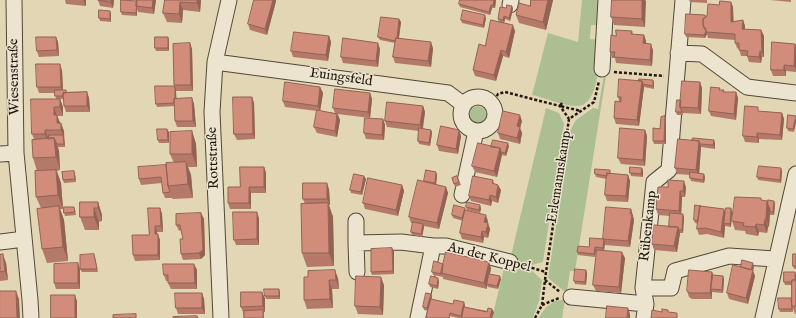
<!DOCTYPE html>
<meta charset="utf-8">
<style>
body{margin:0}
canvas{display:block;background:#e2d6b4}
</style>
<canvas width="796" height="318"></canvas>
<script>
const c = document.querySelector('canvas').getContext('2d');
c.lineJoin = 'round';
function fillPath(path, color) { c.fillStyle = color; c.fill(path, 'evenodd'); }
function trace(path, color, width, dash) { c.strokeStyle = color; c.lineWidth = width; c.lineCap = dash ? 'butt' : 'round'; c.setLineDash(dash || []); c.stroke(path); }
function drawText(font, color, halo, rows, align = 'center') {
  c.font = font + ' "IM FELL English",serif'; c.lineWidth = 3; c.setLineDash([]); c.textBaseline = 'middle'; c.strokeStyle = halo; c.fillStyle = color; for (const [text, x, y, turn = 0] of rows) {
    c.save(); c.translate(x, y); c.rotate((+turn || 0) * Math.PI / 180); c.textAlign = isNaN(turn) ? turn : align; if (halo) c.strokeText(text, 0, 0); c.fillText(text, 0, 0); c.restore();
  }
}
const green = new Path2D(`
 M 582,0 L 603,0 L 601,26 L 591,25 L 590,39 L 600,40 C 599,56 600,105 578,106 C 563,106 546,98 532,95 L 548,33 L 578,42 Z
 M 604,75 L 606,76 L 575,271 L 570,271 L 567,291 L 564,291 L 548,278 L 571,129 L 576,120 L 593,108 L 598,109 Z
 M469 115a9 9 0 1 1 18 0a9 9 0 1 1-18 0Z
 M 546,108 L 559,113 L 564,124 L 543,262 L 532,265 L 510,260 Z
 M 505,264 L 531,270 L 542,280 L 539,301 L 533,318 L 492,318 Z
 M 565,300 L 562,318 L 539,318 C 544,307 553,299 565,300 Z`);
const path = new Path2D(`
 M 614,72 L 664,76
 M 562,103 L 560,106 L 581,111
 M 492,105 L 498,94 L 505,92 L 560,106 L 569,119
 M 522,265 L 546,272
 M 545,280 L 560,292
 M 542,305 L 559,298
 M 535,318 L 542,305 L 546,272 L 569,119 L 594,102 L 599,81`);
const minor = new Path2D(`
 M 14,0 L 16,153 L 30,300 L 31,318
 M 510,5 L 511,0
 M 678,53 L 702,54 L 747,87 L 796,93
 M 215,62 L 448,93 L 464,105
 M 602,69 L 606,0
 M461 114a17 17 0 1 1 34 0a17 17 0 1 1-34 0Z
 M 0,154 L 16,153
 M 462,195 L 476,131
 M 356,221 L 356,243
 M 0,242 L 24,239
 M 433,246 L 446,246 L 510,262
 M 357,272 L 356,243 L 401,242 L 433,246 L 418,318
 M 643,288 L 671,288 L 675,271 L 729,256 L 775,259
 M 571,297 L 646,304
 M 221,318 L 212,112 L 215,62 L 229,0
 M 644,318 L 646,304 L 643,288 L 654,182 L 669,170 L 683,0
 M 763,318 L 796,174`);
const wall = new Path2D(`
 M 65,0 L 86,0 L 86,6 L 66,4 Z
 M 98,0 L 114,0 L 113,8 L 100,6 Z
 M 137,0 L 156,0 L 154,14 L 138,12 L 137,9 L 137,16 L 122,15 L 121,12 L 137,1 Z
 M 165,0 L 201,0 L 200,12 L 183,10 L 182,23 L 167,22 L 163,13 Z
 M 496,0 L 495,8 L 492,8 L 490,15 L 460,7 L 459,4 Z
 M 553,0 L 546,30 L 519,23 L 516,15 L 530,6 Z
 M 612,0 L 645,0 L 645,27 L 614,25 L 611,17 Z
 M 689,0 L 707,0 L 707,3 L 690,2 Z
 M 770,0 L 791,0 L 791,2 Z
 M 276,1 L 267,35 L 250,30 L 248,24 Z
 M 731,2 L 733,7 L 733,22 L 743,20 L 745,26 L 745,29 L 761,30 L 764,36 L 764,57 L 762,57 L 761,63 L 749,62 L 747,56 L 741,56 L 739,49 L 737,48 L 735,43 L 735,40 L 708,38 L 707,34 L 705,38 L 686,37 L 685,34 L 706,17 L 719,5 Z
 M 512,6 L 513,9 L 510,21 L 505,19 L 504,23 L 515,31 L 509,58 L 503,56 L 496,81 L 475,76 L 473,70 L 485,46 L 499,22 L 498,19 L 506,8 Z
 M 111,14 L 111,22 L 100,21 L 99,18 Z
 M 486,18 L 484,28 L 462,23 L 461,20 Z
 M 399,19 L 401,22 L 399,38 L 433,48 L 431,67 L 395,63 L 393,57 L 395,43 L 380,40 L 378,37 Z
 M 632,31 L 633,34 L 644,35 L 646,41 L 646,44 L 653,50 L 652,66 L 616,63 L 615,58 L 612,58 L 610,52 L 616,36 Z
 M 329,36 L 331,42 L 328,61 L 293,57 L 291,51 Z
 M 56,37 L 58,42 L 59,56 L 39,57 L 37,51 Z
 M 169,40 L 169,51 L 156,51 L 155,48 Z
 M 190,43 L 192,49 L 193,91 L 176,91 L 176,99 L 192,98 L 194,104 L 196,127 L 177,127 L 175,121 L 175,106 L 157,107 L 156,104 L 174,86 Z
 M 795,44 L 796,45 L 796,72 L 786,71 L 786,76 L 773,76 L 771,70 Z
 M 380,49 L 378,67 L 343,63 L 341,57 Z
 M 62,70 L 63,90 L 66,90 L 67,92 L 87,92 L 89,98 L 90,112 L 66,112 L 64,106 L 64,99 L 56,99 L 55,93 L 39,93 L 37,87 Z
 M 653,80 L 654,83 L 654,89 L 644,87 L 639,126 L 616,124 L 614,118 L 619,101 L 618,97 L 639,81 Z
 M 700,82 L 702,88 L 701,114 L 683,113 L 683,115 L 677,115 L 676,112 L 681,100 Z
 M 320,87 L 323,93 L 320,111 L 335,113 L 333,108 L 370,93 L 372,99 L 370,118 L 338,114 L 340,120 L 337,137 L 317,133 L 314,127 L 317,111 L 285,107 L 283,101 Z
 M 720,88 L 720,90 L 724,90 L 724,92 L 736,92 L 738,98 L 736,120 L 711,116 L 709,111 Z
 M 252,97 L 254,103 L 255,139 L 237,140 L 234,134 Z
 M 60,99 L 63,107 L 63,116 L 57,116 L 64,131 L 65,147 L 58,147 L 59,151 L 60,170 L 57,171 L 61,183 L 63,209 L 60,209 L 64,220 L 68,261 L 47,263 L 42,249 L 41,208 L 36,197 L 37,171 L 33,158 L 34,139 L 32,134 Z
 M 423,106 L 425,112 L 423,129 L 431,130 L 432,133 L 430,146 L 419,144 L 418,141 L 419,131 L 387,127 L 385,121 Z
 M 760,111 L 782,113 L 784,119 L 782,140 L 759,139 L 759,143 L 745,142 L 743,136 Z
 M 788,115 L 794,132 L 788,131 L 787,128 Z
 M 665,116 L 666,119 L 666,144 L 654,144 L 653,141 L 660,129 Z
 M 383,119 L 385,125 L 384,140 L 366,139 L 364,133 Z
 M 522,121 L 520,128 L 522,133 L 520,144 L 500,139 L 498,133 Z
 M 459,130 L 461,136 L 458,154 L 439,151 L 437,145 Z
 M 645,130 L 647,136 L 645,166 L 621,164 L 618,158 Z
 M 192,131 L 196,144 L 197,167 L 188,167 L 191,175 L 193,198 L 173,199 L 172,198 L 165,198 L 163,193 L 162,183 L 141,185 L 139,179 L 166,165 L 174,163 L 170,154 Z
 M 169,132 L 169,143 L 159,143 L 158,140 Z
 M 678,139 L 715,143 L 715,149 L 701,147 L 699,173 L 705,177 L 704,183 L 691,181 L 690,178 L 690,175 L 677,174 L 675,168 Z
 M 509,146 L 506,156 L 502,155 L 497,177 L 475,172 L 472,166 L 491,147 Z
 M 264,167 L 266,173 L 266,193 L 251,193 L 251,209 L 230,209 L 228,203 L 240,187 Z
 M 642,168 L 643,171 L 643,177 L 631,176 L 630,173 Z
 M 781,168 L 782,172 L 781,183 L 758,180 L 757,177 Z
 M 74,171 L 75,174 L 76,182 L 64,183 L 63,180 Z
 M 595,174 L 611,174 L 628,175 L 630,181 L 628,202 L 607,201 L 605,195 L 607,179 L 596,177 Z
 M 437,175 L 436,185 L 446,187 L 448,193 L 439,229 L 424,226 L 424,227 L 422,237 L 412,235 L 411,232 L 413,223 L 411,223 L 409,217 L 424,182 L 424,181 Z
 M 457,176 L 461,185 L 455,187 L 452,178 Z
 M 366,179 L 362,195 L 351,193 L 350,190 Z
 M 493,180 L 494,184 L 501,190 L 498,203 L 492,201 L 491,206 L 471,201 L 469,196 Z
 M 402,185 L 404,191 L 398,216 L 365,209 L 363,203 Z
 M 668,187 L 686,187 L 685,197 L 682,197 L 681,214 L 684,217 L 683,233 L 680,233 L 677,252 L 654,250 L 652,244 L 669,227 L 670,216 L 658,215 L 656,209 Z
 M 329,189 L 330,205 L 329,205 L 333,217 L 334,266 L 307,267 L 302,253 L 305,204 L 303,199 Z
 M 762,200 L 768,205 L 774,201 L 775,204 L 774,215 L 770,215 L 769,227 L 768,227 L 767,233 L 759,232 L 758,236 L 746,234 L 745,231 L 735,230 L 732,221 Z
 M 98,202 L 102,215 L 102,221 L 99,222 L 99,230 L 85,230 L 80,217 Z
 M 701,206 L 725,212 L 731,208 L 732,212 L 731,227 L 725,226 L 724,238 L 707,234 L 699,235 L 697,229 L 698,224 L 695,223 L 694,220 Z
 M 74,207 L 75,210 L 76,215 L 65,216 L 64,213 Z
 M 466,207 L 481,208 L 480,213 L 467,210 Z
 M 160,208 L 162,214 L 163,232 L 157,232 L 157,234 L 160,240 L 160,260 L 135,261 L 133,255 L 149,235 Z
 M 631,209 L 634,220 L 630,247 L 605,245 L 605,243 L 604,251 L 625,258 L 621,293 L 596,291 L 593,285 L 597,251 L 596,250 L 595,257 L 578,255 L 577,252 L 589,247 L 603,239 Z
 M 466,210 L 488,221 L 487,223 L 490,229 L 488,238 L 484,237 L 483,243 L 462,239 L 460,233 L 463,221 L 453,218 L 452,215 Z
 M 201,213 L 204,219 L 205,255 L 201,259 L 183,260 L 181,254 L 183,239 L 181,230 L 179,231 L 176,225 Z
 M 259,218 L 259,245 L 236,245 L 234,240 Z
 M 394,251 L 394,274 L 372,275 L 371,272 Z
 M 0,253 L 1,255 L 6,263 L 8,280 L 0,281 Z
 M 796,254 L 796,269 L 794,269 L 793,266 Z
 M 95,257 L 98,272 L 82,272 L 80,269 Z
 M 194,264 L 197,270 L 197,289 L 171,289 L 168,283 L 168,281 L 166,281 L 164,275 Z
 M 443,264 L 491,268 L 490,274 L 501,279 L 498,289 L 488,287 L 487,285 L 487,289 L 443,279 L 443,277 L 433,275 L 432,272 Z
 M 754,266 L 753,271 L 755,276 L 748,304 L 729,299 L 727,293 L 741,267 Z
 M 80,269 L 80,289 L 56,289 L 54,283 Z
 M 586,270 L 587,274 L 586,285 L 575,284 L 574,281 Z
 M 712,272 L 713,275 L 723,276 L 724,279 L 723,293 L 712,292 L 712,299 L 692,299 L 689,297 L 687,291 Z
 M 796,275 L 796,314 L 795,314 L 793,308 L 793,312 L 780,312 L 779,309 L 792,300 L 792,285 L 785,285 L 784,282 Z
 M 304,277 L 338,278 L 339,289 L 332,289 L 333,308 L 307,309 L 304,300 Z
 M 439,281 L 438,289 L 430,287 L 429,284 Z
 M 384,285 L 383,315 L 358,314 L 355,306 Z
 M 280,292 L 280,299 L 266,299 L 265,296 Z
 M 202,293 L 204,299 L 205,314 L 178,314 L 176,308 Z
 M 431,294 L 432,297 L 431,299 L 453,304 L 465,305 L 465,307 L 494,312 L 492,318 L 458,318 L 424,310 L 423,307 Z
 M 265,298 L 265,312 L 264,312 L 264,318 L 244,318 L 243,312 L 241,307 Z`);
const shadedWall = new Path2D(`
 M 83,0 L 86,0 L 86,6 Z
 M 111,0 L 114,0 L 113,8 L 111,2 Z
 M 153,0 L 156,0 L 154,14 L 152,8 Z
 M 197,0 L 201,0 L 200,12 L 197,3 Z
 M 273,0 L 276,0 L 276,1 L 267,35 L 265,29 Z
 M 494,0 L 496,0 L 495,8 L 493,5 Z
 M 548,0 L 553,0 L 546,30 L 543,22 Z
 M 642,0 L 645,0 L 646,1 L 645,27 L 642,19 Z
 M 180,2 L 183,10 L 182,23 L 179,14 Z
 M 731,2 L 733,7 L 734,28 L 731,22 Z
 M 491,5 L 492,8 L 490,15 L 489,12 Z
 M 136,6 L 137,9 L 137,16 L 136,13 Z
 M 512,6 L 513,9 L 510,21 L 509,18 Z
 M 110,11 L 111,14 L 111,22 L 110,19 Z
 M 485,15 L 486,18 L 484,28 L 483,25 Z
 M 504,16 L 505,19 L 504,23 L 503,20 Z
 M 399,19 L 401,22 L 398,44 L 397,41 Z
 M 743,20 L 745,26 L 744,35 L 742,29 Z
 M 513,25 L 515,31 L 509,58 L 506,52 Z
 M 761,30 L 764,36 L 764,57 L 762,52 Z
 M 706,31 L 707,34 L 705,38 L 704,35 Z
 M 644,35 L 646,41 L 646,49 L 643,43 Z
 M 329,36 L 331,42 L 328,61 L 326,55 Z
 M 56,37 L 58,42 L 59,56 L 57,50 Z
 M 168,37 L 169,40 L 169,51 L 168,48 Z
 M 431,42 L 433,48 L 431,67 L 428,61 Z
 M 190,43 L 192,49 L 193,91 L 191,85 Z
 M 378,43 L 380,49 L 378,67 L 376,61 Z
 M 651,44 L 653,50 L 652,66 L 650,60 Z
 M 795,44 L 796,45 L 796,70 L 794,66 Z
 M 501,50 L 503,56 L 496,81 L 494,75 Z
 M 760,51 L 762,57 L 761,63 L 759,57 Z
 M 60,64 L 62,70 L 63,93 L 61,87 Z
 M 784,65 L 786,71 L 786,76 L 784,70 Z
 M 653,80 L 654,83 L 654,89 L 653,86 Z
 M 642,81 L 644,87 L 639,126 L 637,120 Z
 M 700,82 L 702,88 L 701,114 L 698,108 Z
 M 320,87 L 323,93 L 320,112 L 318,106 Z
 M 175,88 L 176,91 L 177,106 L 175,103 Z
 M 87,92 L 89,98 L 90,112 L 87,106 Z
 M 736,92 L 738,98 L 736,120 L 734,114 Z
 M 370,93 L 372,99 L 370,118 L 368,112 Z
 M 252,97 L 254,103 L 255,139 L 253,134 Z
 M 192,98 L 194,104 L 196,127 L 193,121 Z
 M 60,99 L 63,107 L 63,116 L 60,107 Z
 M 423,106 L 425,112 L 422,131 L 420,125 Z
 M 54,107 L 57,116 L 54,115 Z
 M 782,113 L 784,119 L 782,140 L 780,135 Z
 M 337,114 L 340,120 L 337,137 L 335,131 Z
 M 57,115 L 60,123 L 57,123 Z
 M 520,115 L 522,121 L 520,128 L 522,133 L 520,144 L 517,138 L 517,126 Z
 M 665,116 L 666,119 L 666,144 L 664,141 Z
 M 796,116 L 796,123 L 794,132 L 793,129 Z
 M 383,119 L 385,125 L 384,140 L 382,135 Z
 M 61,123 L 64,131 L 64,138 L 61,130 Z
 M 167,129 L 169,132 L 169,143 L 168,140 Z
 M 45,130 L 48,138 L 48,142 L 45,134 Z
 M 431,130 L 432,133 L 430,146 L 429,143 Z
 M 459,130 L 461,136 L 458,154 L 456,149 Z
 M 645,130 L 647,136 L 645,166 L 643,160 Z
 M 192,131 L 196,144 L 197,167 L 192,154 Z
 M 757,133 L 759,139 L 759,143 L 757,137 Z
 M 63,135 L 64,138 L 65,147 L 64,144 Z
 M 54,138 L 59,151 L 60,170 L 56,157 Z
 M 714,140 L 715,143 L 715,149 L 713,145 Z
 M 699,141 L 701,147 L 699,176 L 696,170 Z
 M 508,143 L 509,146 L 506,156 L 505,153 Z
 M 500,148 L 502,154 L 497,177 L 494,171 Z
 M 186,162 L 191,175 L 193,198 L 188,184 Z
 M 264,167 L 266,173 L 266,193 L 264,187 Z
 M 642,168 L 643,171 L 643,177 L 641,174 Z
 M 781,168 L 782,172 L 781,183 L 780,180 Z
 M 56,170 L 61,183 L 63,209 L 58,195 Z
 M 74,171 L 75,174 L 76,182 L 75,179 Z
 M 436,172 L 437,175 L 436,186 L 435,183 Z
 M 704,174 L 705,177 L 704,183 L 703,180 Z
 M 628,175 L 630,181 L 628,202 L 626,196 Z
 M 364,176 L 366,179 L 362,195 L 361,192 Z
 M 684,181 L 686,187 L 685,197 L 683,191 Z
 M 327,183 L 329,189 L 330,205 L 327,199 Z
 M 402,185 L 404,191 L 398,216 L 396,210 Z
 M 498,185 L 501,190 L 498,203 L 496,197 Z
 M 249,187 L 251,193 L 251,209 L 249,203 Z
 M 446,187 L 448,193 L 439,229 L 437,223 Z
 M 680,191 L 682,197 L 681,217 L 679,211 Z
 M 490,195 L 492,201 L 491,206 L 489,200 Z
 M 767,201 L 770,209 L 769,227 L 766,219 Z
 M 774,201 L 775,204 L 774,215 L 773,212 Z
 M 98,202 L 102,215 L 102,221 L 98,208 Z
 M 328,203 L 333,217 L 334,266 L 329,253 Z
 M 480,205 L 481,208 L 480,213 L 479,210 Z
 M 59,206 L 64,220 L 68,261 L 63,247 Z
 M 94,208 L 99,222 L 99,230 L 94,217 Z
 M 160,208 L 162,214 L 163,232 L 161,226 Z
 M 465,208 L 466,211 L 463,221 L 462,218 Z
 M 731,208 L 732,212 L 731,227 L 730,224 Z
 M 631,209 L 634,220 L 630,247 L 628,241 Z
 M 724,209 L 726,215 L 724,223 L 725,226 L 724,238 L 721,232 Z
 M 257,212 L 259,218 L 259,245 L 257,239 Z
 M 201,213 L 204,219 L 205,255 L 201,259 L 199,253 Z
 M 683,214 L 684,217 L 683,233 L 682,230 Z
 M 486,215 L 488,221 L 486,228 L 484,222 Z
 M 765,219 L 768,227 L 767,233 L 764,225 Z
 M 488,223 L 490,229 L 488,238 L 486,232 Z
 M 423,224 L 424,227 L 422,237 L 421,234 Z
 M 756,224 L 759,232 L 758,236 L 755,227 Z
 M 155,226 L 157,232 L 158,240 L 155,234 Z
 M 678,227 L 680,233 L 677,252 L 674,246 Z
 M 482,231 L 484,237 L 483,243 L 481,237 Z
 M 158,234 L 160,240 L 160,260 L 158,255 Z
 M 604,240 L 605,243 L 604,251 L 603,248 Z
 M 595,247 L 596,250 L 595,257 L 594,254 Z
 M 392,248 L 394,251 L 394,274 L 393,271 Z
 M 622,252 L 625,258 L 621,293 L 619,287 Z
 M 3,254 L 6,263 L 8,280 L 5,271 Z
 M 489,262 L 491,268 L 488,284 L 487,284 L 487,289 L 484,283 Z
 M 78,263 L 80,269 L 80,289 L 78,283 Z
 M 753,263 L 754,266 L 753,271 L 755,276 L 748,304 L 746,298 Z
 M 194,264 L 197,270 L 197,289 L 195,283 Z
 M 335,270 L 338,278 L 339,289 L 336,280 Z
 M 586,270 L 587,274 L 586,285 L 585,282 Z
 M 712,272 L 714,278 L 711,289 L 712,292 L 712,299 L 710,293 Z
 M 795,272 L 796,275 L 796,285 L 795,282 Z
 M 500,276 L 501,279 L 498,289 L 497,286 Z
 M 723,276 L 724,279 L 723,293 L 722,290 Z
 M 381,277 L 384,285 L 383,315 L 380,307 Z
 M 438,278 L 439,281 L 438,289 L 437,286 Z
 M 329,280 L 332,289 L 333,308 L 330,299 Z
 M 279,289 L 280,292 L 280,299 L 279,296 Z
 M 16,291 L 19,299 L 20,318 L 17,318 Z
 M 262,292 L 265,298 L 265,312 L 263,306 Z
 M 202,293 L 204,299 L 205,314 L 202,308 Z
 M 431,294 L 432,297 L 429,311 L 427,308 Z
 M 75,295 L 77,301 L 77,318 L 75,318 Z
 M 464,302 L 465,305 L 462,318 L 461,316 Z
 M 628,308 L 630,314 L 630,318 L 627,318 Z
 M 492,309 L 494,312 L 492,318 L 490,318 Z`);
const building = new Path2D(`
 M 98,0 L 111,0 L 111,2 Z
 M 121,0 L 137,1 L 136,13 L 121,12 Z
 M 137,0 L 153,0 L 152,8 L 136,6 Z
 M 165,0 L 197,0 L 197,3 L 180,2 L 179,14 L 163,13 Z
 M 254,0 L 273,0 L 265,29 L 248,24 Z
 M 460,0 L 494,0 L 493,5 L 491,5 L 489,12 L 459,4 Z
 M 531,0 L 548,0 L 543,22 L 516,15 L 519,3 L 530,6 Z
 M 612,0 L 642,0 L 642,19 L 611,17 Z
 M 720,1 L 731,2 L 731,22 L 743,20 L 742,29 L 761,30 L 762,52 L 760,51 L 759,57 L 747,56 L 748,51 L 739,50 L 739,43 L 735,43 L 735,34 L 706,32 L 706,29 L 703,25 L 703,19 L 707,16 L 708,4 L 719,5 Z
 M 507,5 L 512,6 L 509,18 L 504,16 L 503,20 L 498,19 L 500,7 L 506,8 Z
 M 99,10 L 110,11 L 110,19 L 99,18 Z
 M 463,10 L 485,15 L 483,25 L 461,20 Z
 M 686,14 L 705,15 L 706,17 L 703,19 L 703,25 L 704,28 L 706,31 L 704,35 L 685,34 Z
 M 381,17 L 399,19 L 397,38 L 396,38 L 395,41 L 378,37 Z
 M 491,20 L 513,25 L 506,52 L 501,50 L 494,75 L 473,70 L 479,44 L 485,46 Z
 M 616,30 L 632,31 L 631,34 L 644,35 L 643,43 L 651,44 L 650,60 L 614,57 L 615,52 L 610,52 L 611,35 L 616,36 Z
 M 294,32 L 329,36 L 326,55 L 291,51 Z
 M 36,37 L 56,37 L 57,50 L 37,51 Z
 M 155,37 L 168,37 L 168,48 L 155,48 Z
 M 343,38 L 378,43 L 376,61 L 341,57 Z
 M 396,38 L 431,42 L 428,61 L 393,57 Z
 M 772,42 L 795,44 L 794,66 L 784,65 L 784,70 L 771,70 Z
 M 190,43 L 191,85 L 174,85 L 173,44 Z
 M 36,64 L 60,64 L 61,87 L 37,87 Z
 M 619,79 L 642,81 L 637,120 L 614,118 L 615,101 L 621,102 L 621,97 L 618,97 Z
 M 639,79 L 653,80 L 653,86 L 643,84 L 642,81 L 639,81 Z
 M 682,81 L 700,82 L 698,108 L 680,107 Z
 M 285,82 L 320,87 L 318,106 L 283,101 Z
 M 155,86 L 174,86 L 175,88 L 175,99 L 174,99 L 174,103 L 156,104 Z
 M 711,87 L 720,88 L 719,90 L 724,90 L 723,92 L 736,92 L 734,114 L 709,111 Z
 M 335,89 L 370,93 L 368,112 L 333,108 Z
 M 55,90 L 66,90 L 66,93 L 63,93 L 63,96 L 55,96 Z
 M 87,92 L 87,106 L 64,106 L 63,93 Z
 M 233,97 L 252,97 L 253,134 L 234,134 Z
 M 192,98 L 193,121 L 175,121 L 174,99 Z
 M 31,99 L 60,99 L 60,107 L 54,107 L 54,115 L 57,115 L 57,123 L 61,123 L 61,130 L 45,130 L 45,134 L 32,134 Z
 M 677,100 L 681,100 L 680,107 L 682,112 L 676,112 Z
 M 387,102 L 423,106 L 420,125 L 385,121 Z
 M 745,106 L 758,107 L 758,111 L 782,113 L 780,135 L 757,133 L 757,137 L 743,136 Z
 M 317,110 L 337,114 L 335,131 L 314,127 Z
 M 503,111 L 520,115 L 517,126 L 520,127 L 517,138 L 498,133 Z
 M 788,115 L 796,116 L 793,129 L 787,128 Z
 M 665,116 L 664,141 L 653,141 L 653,128 L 660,129 L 661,117 Z
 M 365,118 L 383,119 L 382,135 L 364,133 Z
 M 441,126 L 459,130 L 456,149 L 437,145 Z
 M 419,128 L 431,130 L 429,143 L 418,141 Z
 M 620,128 L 645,130 L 643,160 L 618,158 Z
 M 157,129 L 167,129 L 168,140 L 158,140 Z
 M 192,131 L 192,154 L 170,154 L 170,132 Z
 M 49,135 L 63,135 L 64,144 L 57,144 L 54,138 L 49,139 Z
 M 54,138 L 56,157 L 33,158 L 32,140 Z
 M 693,138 L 714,140 L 713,145 L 700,144 L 699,141 L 692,140 Z
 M 678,139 L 699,141 L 696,170 L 675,168 Z
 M 493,140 L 508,143 L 505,153 L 501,152 L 500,148 L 491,147 Z
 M 478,143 L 500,148 L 494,171 L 472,166 Z
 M 186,162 L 188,184 L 168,186 L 166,163 Z
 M 166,165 L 168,186 L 170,192 L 163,193 L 161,177 L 139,179 L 138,167 Z
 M 759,166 L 781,168 L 780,180 L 757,177 Z
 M 240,167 L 264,167 L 264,187 L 249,187 L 249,203 L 228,203 L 228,187 L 240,187 Z
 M 630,167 L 642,168 L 641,174 L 630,173 Z
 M 595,169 L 610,170 L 610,174 L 607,173 L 607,176 L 595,174 Z
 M 56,170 L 58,195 L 36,197 L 35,171 Z
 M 426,170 L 436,172 L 435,183 L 424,181 Z
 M 74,171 L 75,179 L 63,180 L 62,172 Z
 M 690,172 L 704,174 L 703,180 L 690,178 Z
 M 607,173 L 628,175 L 626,196 L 605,195 Z
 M 354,174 L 364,176 L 361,192 L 350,190 Z
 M 457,176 L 459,182 L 454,184 L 452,178 Z
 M 473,176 L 493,180 L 492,183 L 498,185 L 496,197 L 490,195 L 489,200 L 469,196 Z
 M 368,178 L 402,185 L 396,210 L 363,203 Z
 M 418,180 L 446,187 L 437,223 L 409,217 Z
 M 668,180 L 684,181 L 683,191 L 680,191 L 679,211 L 656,209 L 658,187 L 668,187 Z
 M 303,183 L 327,183 L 327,199 L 303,199 Z
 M 735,197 L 761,198 L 761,200 L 767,201 L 766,219 L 765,219 L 764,225 L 756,224 L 755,227 L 743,226 L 744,223 L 732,221 Z
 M 768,200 L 774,201 L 773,212 L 770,212 L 770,209 L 768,205 Z
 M 80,202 L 98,202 L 98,208 L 94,208 L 94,217 L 80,217 Z
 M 467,202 L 480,205 L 479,210 L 466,207 Z
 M 328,203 L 329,253 L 302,253 L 301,204 Z
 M 454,205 L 465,208 L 462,218 L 452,215 Z
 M 695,205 L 701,206 L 700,206 L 698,221 L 694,220 Z
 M 59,206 L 63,247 L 42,249 L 37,209 Z
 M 700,206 L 724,209 L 721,232 L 705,228 L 697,229 Z
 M 64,207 L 74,207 L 75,212 L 64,213 Z
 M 606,207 L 631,209 L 630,214 L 632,214 L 628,241 L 603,239 Z
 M 148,208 L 160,208 L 161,226 L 155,226 L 155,234 L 158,234 L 158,255 L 133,255 L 132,235 L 149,235 Z
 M 726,208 L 731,208 L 730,224 L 724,223 Z
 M 465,210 L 486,215 L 484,222 L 488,223 L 486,232 L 482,231 L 481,237 L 460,233 Z
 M 233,212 L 257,212 L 257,239 L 234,240 Z
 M 201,213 L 203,250 L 199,253 L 181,254 L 180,239 L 183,239 L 180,225 L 176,225 L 176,214 Z
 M 670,213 L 683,214 L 682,230 L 679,230 L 678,227 L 669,227 Z
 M 413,222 L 423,224 L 421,234 L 411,232 Z
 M 654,225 L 678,227 L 674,246 L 652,244 Z
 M 590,238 L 604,239 L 603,248 L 595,247 L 594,254 L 577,252 L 578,246 L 589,247 Z
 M 392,248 L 393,271 L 371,272 L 371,249 Z
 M 597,250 L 622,252 L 619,287 L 593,285 Z
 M 446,252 L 489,262 L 484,283 L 441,273 Z
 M 3,254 L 5,271 L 0,272 L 0,255 Z
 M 94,254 L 97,269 L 80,269 L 80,255 Z
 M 793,254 L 796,254 L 796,266 L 793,266 Z
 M 742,260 L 753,263 L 751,270 L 741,267 Z
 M 434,261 L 443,264 L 442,274 L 432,272 Z
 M 78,263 L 78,283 L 54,283 L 54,264 Z
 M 163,264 L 194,264 L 195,283 L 168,283 L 168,275 L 164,275 Z
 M 733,265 L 753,270 L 746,298 L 727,293 Z
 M 575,269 L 586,270 L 585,282 L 574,281 Z
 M 335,270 L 336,280 L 329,280 L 330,299 L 304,300 L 304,277 L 308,277 L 308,271 Z
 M 689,270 L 712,272 L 710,293 L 690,293 L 687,291 Z
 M 784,272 L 795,272 L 795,280 L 792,280 L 792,282 L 784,282 Z
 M 489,274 L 500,276 L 497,286 L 487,284 Z
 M 713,275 L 723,276 L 722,290 L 711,289 Z
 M 356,276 L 381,277 L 380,307 L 355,306 Z
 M 431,276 L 438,278 L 437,286 L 429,284 Z
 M 792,280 L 796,280 L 796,306 L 792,306 Z
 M 264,289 L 279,289 L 279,296 L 265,296 Z
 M 0,291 L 16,291 L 17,318 L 0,318 Z
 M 241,292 L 262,292 L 263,306 L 241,307 Z
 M 175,293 L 202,293 L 202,308 L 176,308 Z
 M 426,293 L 431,294 L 427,308 L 423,307 Z
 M 51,295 L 75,295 L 75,318 L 51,318 Z
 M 778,298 L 791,298 L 792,309 L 779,309 Z
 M 431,299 L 453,304 L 454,300 L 464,302 L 461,316 L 450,313 L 449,318 L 426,318 Z
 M 607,306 L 628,308 L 627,318 L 606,318 Z
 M 464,307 L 487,312 L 488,308 L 492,309 L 490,318 L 462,318 Z
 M 662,309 L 668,310 L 668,312 L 677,313 L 677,318 L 651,318 L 652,310 L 662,312 Z
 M 263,310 L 263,318 L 244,318 L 244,311 Z
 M 136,314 L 136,318 L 113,318 L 113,315 Z
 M 197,316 L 198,318 L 173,318 L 173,317 Z`);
const streetNames = [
 ["Wiesenstraße",15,77,-91],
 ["Euingsfeld",341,78,8],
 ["Rottstraße",214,158,-92],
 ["Erlemannskamp",560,177,-81],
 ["Rübenkamp",649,226,-84],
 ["An der Koppel",489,258,14]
];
fillPath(green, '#adbf92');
trace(minor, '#524838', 17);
trace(path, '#22180f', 2.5, [3, 2]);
trace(minor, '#ece4ce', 15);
fillPath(wall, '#b47969');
fillPath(shadedWall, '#926355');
fillPath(building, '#d18d7a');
trace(building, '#926355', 1);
drawText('14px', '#22180f', '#ece4ce', streetNames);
</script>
